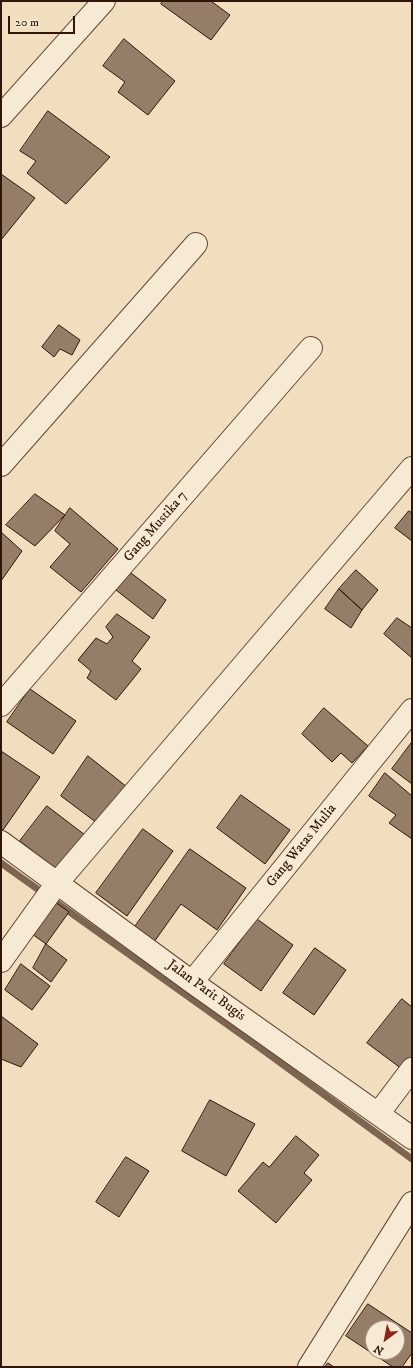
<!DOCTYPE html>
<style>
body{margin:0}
#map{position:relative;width:413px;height:1368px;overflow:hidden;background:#f1debe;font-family:"IM FELL DW Pica",serif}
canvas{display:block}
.frame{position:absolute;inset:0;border:2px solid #31150a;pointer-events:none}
.north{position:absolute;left:365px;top:1320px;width:40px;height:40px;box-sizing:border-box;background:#f6ead5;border:1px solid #a79584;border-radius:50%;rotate:212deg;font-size:11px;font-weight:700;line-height:16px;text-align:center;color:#31150a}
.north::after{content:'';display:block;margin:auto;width:14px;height:18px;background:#8f2418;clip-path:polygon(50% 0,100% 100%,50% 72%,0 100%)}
.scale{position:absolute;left:8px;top:16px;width:67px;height:18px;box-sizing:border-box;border:2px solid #31150a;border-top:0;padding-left:5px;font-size:12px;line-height:14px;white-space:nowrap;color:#31150a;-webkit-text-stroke:3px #f6ead5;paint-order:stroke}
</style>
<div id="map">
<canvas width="413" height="1368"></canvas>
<div class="frame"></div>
<div class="north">N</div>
<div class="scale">20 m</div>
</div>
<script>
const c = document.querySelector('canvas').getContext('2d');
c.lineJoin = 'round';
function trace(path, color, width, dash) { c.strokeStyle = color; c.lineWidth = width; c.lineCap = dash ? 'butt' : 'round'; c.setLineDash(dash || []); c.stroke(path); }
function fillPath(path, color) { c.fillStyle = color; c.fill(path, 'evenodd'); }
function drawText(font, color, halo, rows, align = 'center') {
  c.font = font + ' "IM FELL DW Pica",serif'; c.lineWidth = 3; c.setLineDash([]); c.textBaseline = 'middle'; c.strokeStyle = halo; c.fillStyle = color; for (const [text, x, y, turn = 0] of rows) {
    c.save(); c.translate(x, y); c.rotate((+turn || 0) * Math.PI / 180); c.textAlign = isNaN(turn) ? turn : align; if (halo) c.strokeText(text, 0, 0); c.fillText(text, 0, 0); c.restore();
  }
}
const stream = new Path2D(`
 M 1,863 L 256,1045 L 412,1159`);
const building = new Path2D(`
 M 163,1 L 211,1 L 230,15 L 211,40 L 161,4 Z
 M 124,39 L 175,81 L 148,115 L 118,92 L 125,82 L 103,66 Z
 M 48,111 L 110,157 L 66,204 L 27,173 L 36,161 L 20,151 Z
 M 1,174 L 35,198 L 1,240 Z
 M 59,325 L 80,340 L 72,355 L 60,349 L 54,357 L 42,347 Z
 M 35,494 L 65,515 L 35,546 L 6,525 Z
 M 70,508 L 118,549 L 81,592 L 50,567 L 70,544 L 55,531 Z
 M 409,511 L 412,513 L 412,541 L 395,528 Z
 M 1,532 L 22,551 L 1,581 Z
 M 356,570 L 378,590 L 362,610 L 339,589 Z
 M 131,573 L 166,600 L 153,619 L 116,590 Z
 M 339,589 L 362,610 L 351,628 L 325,609 Z
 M 117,614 L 150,637 L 132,661 L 141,669 L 116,700 L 87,678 L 91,671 L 78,660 L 96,638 L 107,644 L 113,637 L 106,627 Z
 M 397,618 L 412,628 L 412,658 L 384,634 Z
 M 30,689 L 76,721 L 53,754 L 7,722 Z
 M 324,708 L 368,746 L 352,763 L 341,753 L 332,762 L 302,734 Z
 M 412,742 L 412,784 L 392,769 Z
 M 1,751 L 40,777 L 3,830 L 1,829 Z
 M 88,756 L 127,787 L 97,823 L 61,796 Z
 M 385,773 L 412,796 L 412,839 L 389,823 L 396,815 L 369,796 Z
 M 241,795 L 290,830 L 265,864 L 217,828 Z
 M 47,806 L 85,835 L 58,871 L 20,841 Z
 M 143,829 L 173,851 L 127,916 L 96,893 Z
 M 190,849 L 246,888 L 217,930 L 181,904 L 154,942 L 134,928 Z
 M 55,902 L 69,912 L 46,944 L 32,934 Z
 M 257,919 L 293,945 L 261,991 L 224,964 Z
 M 46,944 L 67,960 L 51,982 L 33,968 Z
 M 315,948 L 346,970 L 314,1015 L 283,993 Z
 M 21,964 L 50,986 L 32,1010 L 5,990 Z
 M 402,999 L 412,1007 L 412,1056 L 402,1069 L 367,1043 Z
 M 1,1016 L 38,1044 L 21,1067 L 1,1059 Z
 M 210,1100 L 255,1124 L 226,1176 L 182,1151 Z
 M 296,1136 L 319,1155 L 304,1173 L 312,1180 L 276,1223 L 238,1191 L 263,1162 L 269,1167 Z
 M 126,1157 L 149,1171 L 119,1217 L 96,1202 Z
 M 368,1304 L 412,1333 L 412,1353 L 402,1367 L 393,1367 L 346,1336 ZM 373,1328 L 397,1328 L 397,1352 L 373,1352 Z
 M 328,1363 L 334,1367 L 325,1367 Z`);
const minor = new Path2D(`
 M 1,116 L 104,1
 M 1,465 L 196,244
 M 1,705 L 311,348
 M 1,842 L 192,982 L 412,1138
 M 1,961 L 57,883 L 412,468
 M 192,982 L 412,710
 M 378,1114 L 412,1069
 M 309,1367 L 412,1203`);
const streetNames = [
 ["Gang Mustika 7",156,527,-49],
 ["Gang Watas Mulia",302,846,-51],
 ["Jalan Parit Bugis",206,991,36]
];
trace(stream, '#7d6551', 7);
fillPath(building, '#957e68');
trace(building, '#31150a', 1);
trace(minor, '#614737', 24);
trace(minor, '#f6ead5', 22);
drawText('14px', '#31150a', '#f6ead5', streetNames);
</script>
